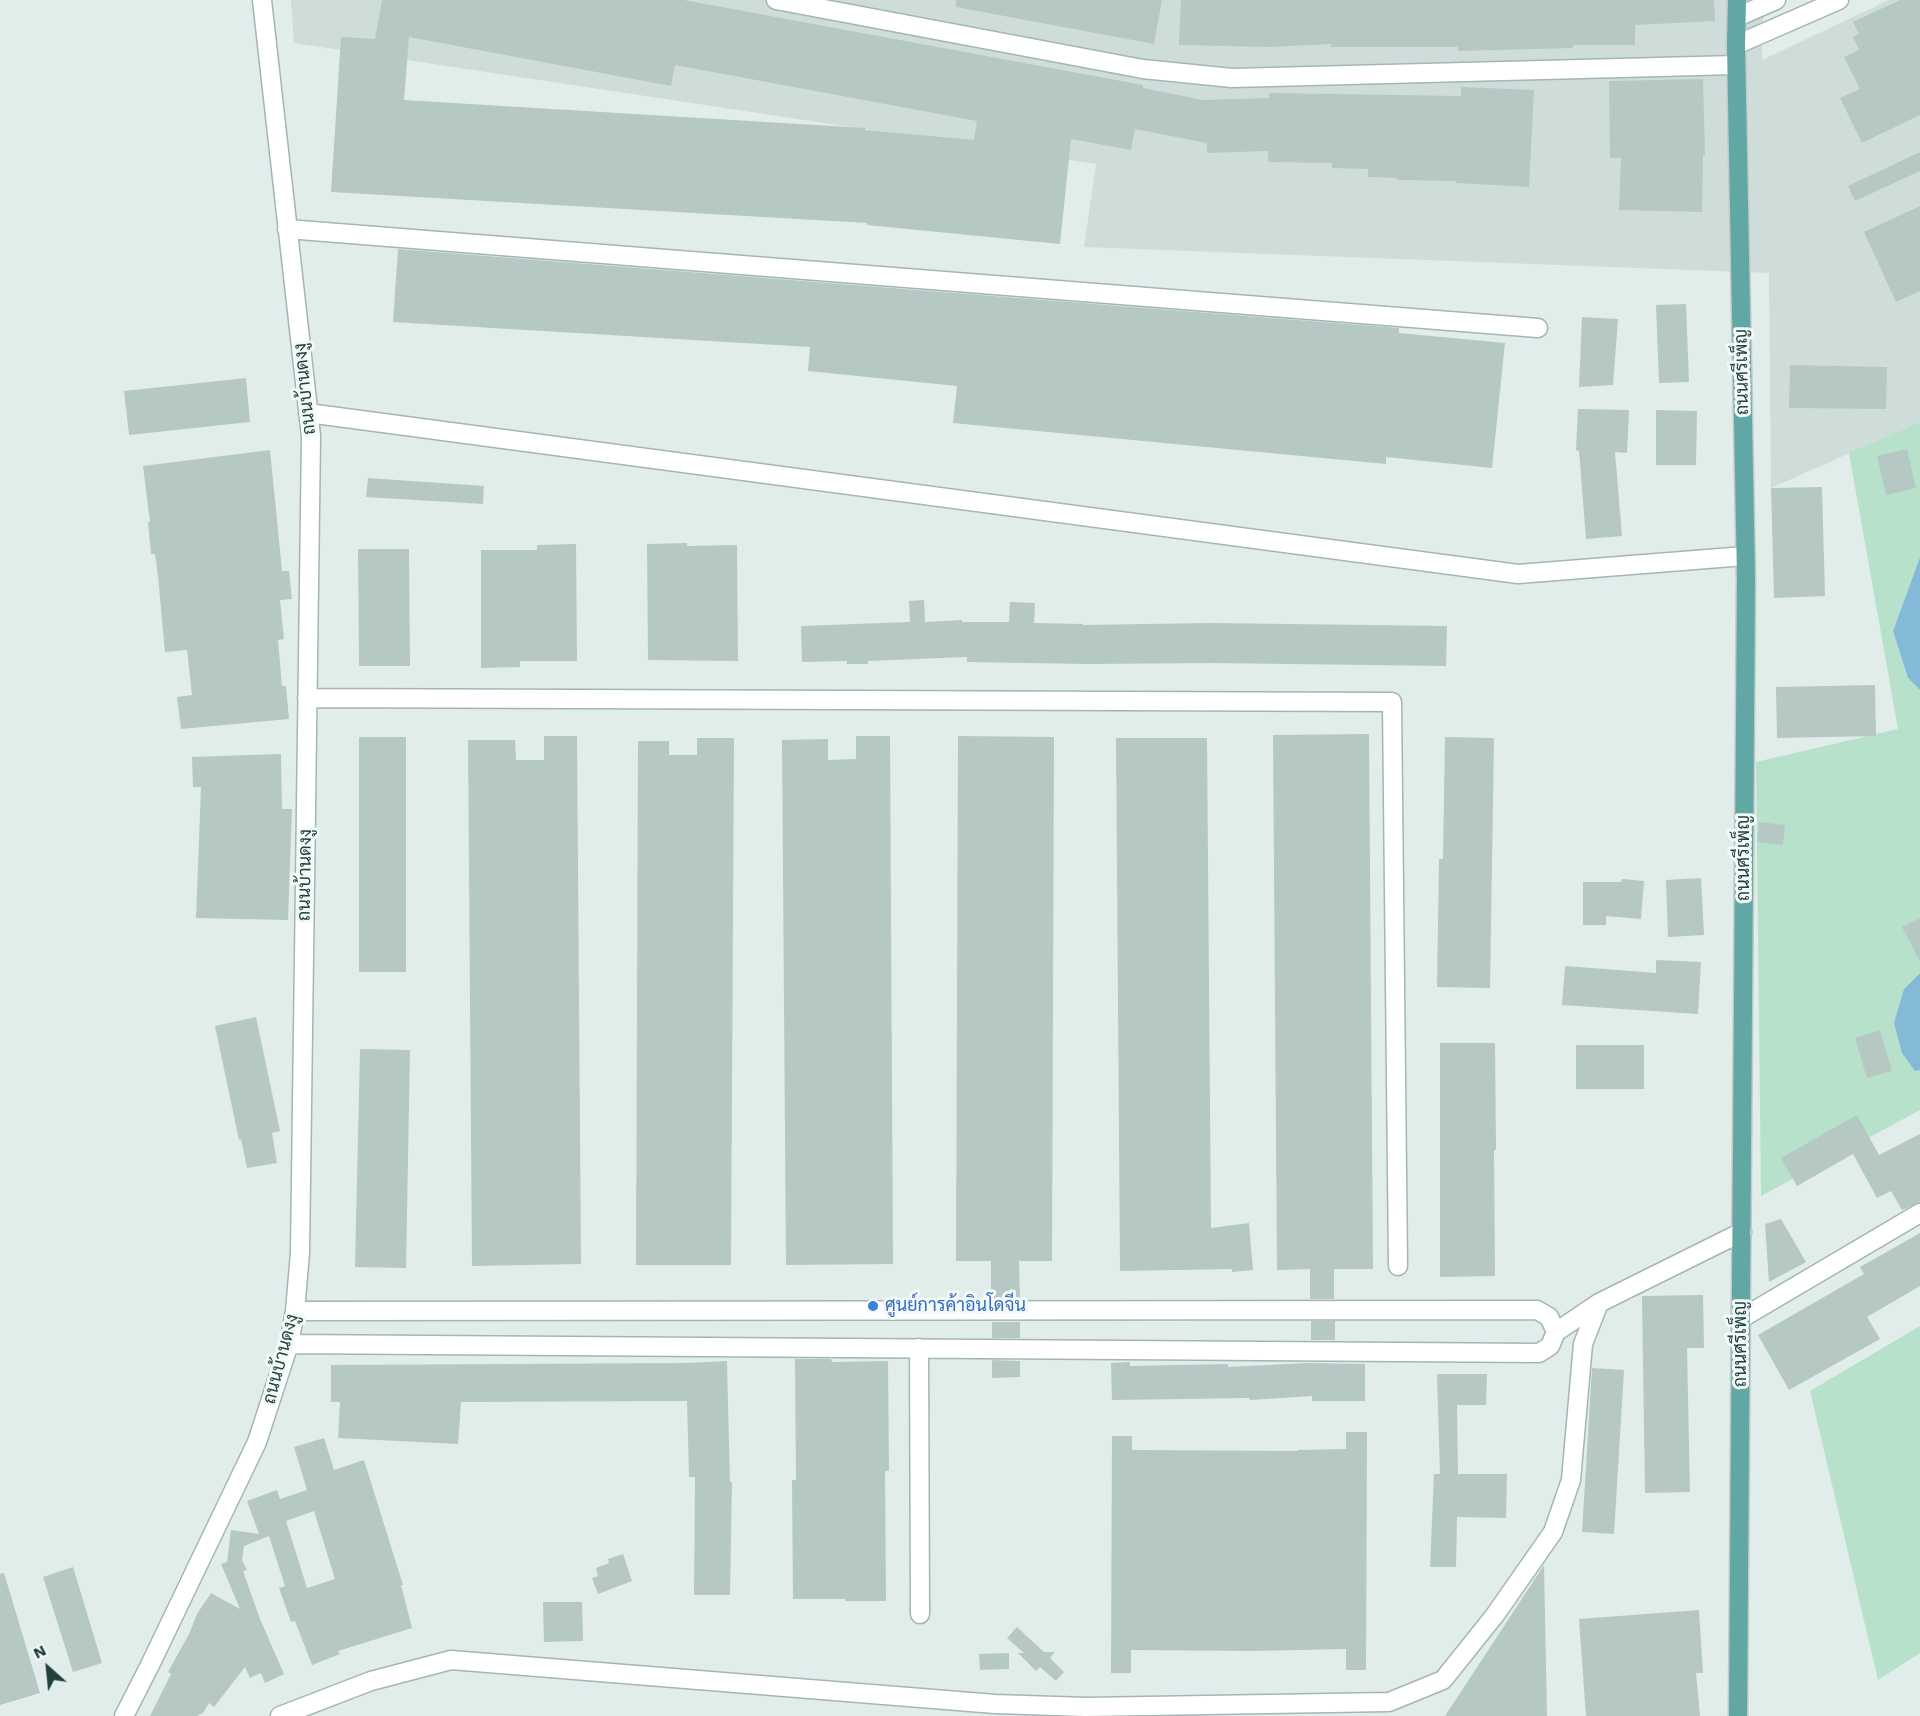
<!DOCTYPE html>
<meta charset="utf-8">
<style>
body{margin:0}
#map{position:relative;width:1920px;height:1716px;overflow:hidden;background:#e1edea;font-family:"Work Sans",sans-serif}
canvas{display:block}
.north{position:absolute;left:18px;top:1638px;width:60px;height:60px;-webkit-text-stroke:4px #f2f9f7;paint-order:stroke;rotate:333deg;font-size:16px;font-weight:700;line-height:24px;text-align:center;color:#20403e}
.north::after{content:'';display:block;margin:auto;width:21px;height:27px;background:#20403e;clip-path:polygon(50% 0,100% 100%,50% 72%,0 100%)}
</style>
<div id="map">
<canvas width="1920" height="1716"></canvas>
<div class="north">N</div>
</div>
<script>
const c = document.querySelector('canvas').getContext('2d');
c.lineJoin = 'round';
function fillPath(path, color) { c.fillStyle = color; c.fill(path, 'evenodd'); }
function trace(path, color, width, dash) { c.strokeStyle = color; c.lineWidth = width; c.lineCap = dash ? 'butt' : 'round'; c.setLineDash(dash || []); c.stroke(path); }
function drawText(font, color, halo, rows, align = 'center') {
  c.font = font + ' "Work Sans",Sarabun,sans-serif'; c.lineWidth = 6; c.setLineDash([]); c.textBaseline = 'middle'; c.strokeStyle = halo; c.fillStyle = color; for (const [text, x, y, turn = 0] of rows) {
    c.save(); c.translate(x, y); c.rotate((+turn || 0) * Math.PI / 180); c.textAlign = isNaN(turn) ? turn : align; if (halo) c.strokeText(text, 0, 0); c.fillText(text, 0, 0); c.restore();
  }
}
const built = new Path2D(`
 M 291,0 L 1764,0 L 1762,60 L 1889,0 L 1920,0 L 1920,422 L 1771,488 L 1769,273 L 1084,247 L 1096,164 L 294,43 Z`);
const green = new Path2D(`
 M 1920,422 L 1920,557 L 1893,631 L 1908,678 L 1920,690 L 1920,973 L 1904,989 L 1915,1071 L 1920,1070 L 1920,1110 L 1761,1196 L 1756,762 L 1898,729 L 1849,453 Z
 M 1920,1326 L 1920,1653 L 1878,1680 L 1810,1391 Z`);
const water = new Path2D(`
 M 1920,557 L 1920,690 L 1908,678 L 1893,631 Z
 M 1920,973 L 1920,1070 L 1915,1071 L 1902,1053 L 1894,1023 L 1904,989 Z`);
const building = new Path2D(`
 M 382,0 L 684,0 L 1143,85 L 1143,88 L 1203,100 L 1269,98 L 1269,93 L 1461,96 L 1461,87 L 1534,90 L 1529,187 L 1456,183 L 1456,181 L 1397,180 L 1397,178 L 1368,177 L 1368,169 L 1332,168 L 1332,163 L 1268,162 L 1268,151 L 1207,153 L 1207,143 L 1135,129 L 1131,150 L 1071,139 L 1060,244 L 867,225 L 867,223 L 331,192 L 341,37 L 375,39 ZM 409,37 L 671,86 L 675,65 L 977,121 L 974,140 L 865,130 L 865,128 L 404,100 Z
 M 956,0 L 1162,0 L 1154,44 L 956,7 Z
 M 1181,0 L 1714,0 L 1715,21 L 1635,25 L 1635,45 L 1573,45 L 1573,48 L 1458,51 L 1458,47 L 1331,47 L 1331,44 L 1270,47 L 1179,45 Z
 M 1900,0 L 1920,0 L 1920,115 L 1862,143 L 1840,98 L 1860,89 L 1844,57 L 1859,50 L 1853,37 L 1859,34 L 1853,22 Z
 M 1703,79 L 1705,155 L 1703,155 L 1702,212 L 1619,210 L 1621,158 L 1610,158 L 1609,81 Z
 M 1920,152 L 1920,171 L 1855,201 L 1848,186 Z
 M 1920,206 L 1920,291 L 1896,302 L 1864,232 Z
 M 398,249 L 1399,328 L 1399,333 L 1505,343 L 1492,468 L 1386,457 L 1386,464 L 953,423 L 957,386 L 808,371 L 810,347 L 393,322 Z
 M 1686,304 L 1689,382 L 1659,383 L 1656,305 Z
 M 1582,317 L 1618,319 L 1613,385 L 1579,387 Z
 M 1790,365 L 1887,367 L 1886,409 L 1789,408 Z
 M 246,378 L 250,422 L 129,435 L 124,391 Z
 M 1578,409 L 1629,410 L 1627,453 L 1615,452 L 1622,536 L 1586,539 L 1579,451 L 1576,450 Z
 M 1656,410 L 1697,411 L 1696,465 L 1656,465 Z
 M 1907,449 L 1916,488 L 1886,495 L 1877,456 Z
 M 270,450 L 282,571 L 289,571 L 292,599 L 280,600 L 284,639 L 278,640 L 282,686 L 286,686 L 289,719 L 181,729 L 177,697 L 192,695 L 187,650 L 165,652 L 158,576 L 155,554 L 151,554 L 148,522 L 150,522 L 143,466 Z
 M 368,478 L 484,486 L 483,504 L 366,497 Z
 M 1822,487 L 1825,596 L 1774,598 L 1771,488 Z
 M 687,543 L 687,546 L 737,545 L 738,661 L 648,660 L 647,544 Z
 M 576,544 L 577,661 L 520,661 L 520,667 L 481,668 L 481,550 L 537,550 L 537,545 Z
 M 358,549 L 409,549 L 410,666 L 359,666 Z
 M 924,600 L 925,622 L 962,620 L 962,622 L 1009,622 L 1010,602 L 1035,603 L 1034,623 L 1083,624 L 1083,625 L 1210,623 L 1447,626 L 1446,666 L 1210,663 L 1088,664 L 967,662 L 967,657 L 868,661 L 868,664 L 847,664 L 847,661 L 802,662 L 801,626 L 910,622 L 909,601 Z
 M 1875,685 L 1876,736 L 1777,738 L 1776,687 Z
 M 1369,734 L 1373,1269 L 1334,1269 L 1334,1299 L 1310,1299 L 1310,1269 L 1277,1270 L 1273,735 Z
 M 544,736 L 577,736 L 581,1264 L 472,1266 L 468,740 L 515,740 L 516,760 L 544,760 Z
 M 856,736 L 890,736 L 893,1264 L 786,1265 L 782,740 L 828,739 L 828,760 L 856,759 Z
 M 958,736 L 1054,737 L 1052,1261 L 1019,1261 L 1020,1299 L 991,1299 L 991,1261 L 956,1261 Z
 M 359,737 L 406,737 L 406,972 L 359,972 Z
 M 1445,737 L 1494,738 L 1490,988 L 1437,987 L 1439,859 L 1443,859 Z
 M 697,738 L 734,738 L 731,1265 L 636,1265 L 638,741 L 669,741 L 669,755 L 697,755 Z
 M 1116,738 L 1207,738 L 1211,1228 L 1249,1223 L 1253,1270 L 1232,1272 L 1232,1269 L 1120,1271 Z
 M 281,754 L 282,809 L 292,809 L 288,920 L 196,918 L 201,787 L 193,787 L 192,757 Z
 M 1759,822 L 1785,825 L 1783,845 L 1757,842 Z
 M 1701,878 L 1704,935 L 1668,937 L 1666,880 Z
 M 1622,879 L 1644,881 L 1641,919 L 1606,916 L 1606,925 L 1583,925 L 1583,882 L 1621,882 Z
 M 1920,918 L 1920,961 L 1902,927 Z
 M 1656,960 L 1701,962 L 1698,1014 L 1562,1005 L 1565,966 L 1656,973 Z
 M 256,1017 L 280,1131 L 272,1133 L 277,1163 L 247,1168 L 241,1139 L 239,1140 L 215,1026 Z
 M 1880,1030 L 1892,1071 L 1867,1078 L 1855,1038 Z
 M 1440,1043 L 1495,1043 L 1496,1150 L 1494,1150 L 1495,1276 L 1440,1277 Z
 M 1576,1045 L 1644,1045 L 1644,1089 L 1576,1089 Z
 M 360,1049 L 410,1050 L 406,1268 L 355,1267 Z
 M 1857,1115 L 1879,1155 L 1920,1134 L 1920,1202 L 1902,1210 L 1891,1191 L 1877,1198 L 1853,1154 L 1797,1186 L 1781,1158 Z
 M 1781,1219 L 1806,1262 L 1769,1282 L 1765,1224 Z
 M 1920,1233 L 1920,1286 L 1867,1317 L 1880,1339 L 1789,1390 L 1758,1335 L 1864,1274 L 1860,1267 Z
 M 1703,1295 L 1704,1348 L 1687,1348 L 1690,1492 L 1645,1493 L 1642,1296 Z
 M 1311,1321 L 1335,1321 L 1335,1340 L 1311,1340 Z
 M 992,1322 L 1020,1322 L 1020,1338 L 992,1338 Z
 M 795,1359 L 831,1359 L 832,1362 L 888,1361 L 889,1471 L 885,1471 L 886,1601 L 845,1601 L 845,1599 L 793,1599 L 792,1480 L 796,1480 Z
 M 992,1360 L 1020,1361 L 1020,1377 L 992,1378 Z
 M 727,1361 L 730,1482 L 732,1482 L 730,1595 L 694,1595 L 695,1477 L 689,1477 L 687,1401 L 461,1402 L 458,1444 L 338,1438 L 340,1402 L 331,1402 L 331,1365 L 686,1363 Z
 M 1130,1362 L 1130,1366 L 1228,1364 L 1228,1367 L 1309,1363 L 1365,1364 L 1365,1401 L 1312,1401 L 1312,1396 L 1250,1400 L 1249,1398 L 1112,1400 L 1111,1363 Z
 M 1592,1368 L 1624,1370 L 1614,1534 L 1582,1532 Z
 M 1437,1374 L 1487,1374 L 1486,1405 L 1457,1405 L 1458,1474 L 1507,1474 L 1506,1518 L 1457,1517 L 1456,1567 L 1430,1567 L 1434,1474 L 1440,1474 Z
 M 1346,1432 L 1367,1432 L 1366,1670 L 1346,1670 L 1346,1649 L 1252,1651 L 1131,1650 L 1131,1673 L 1111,1673 L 1112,1436 L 1132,1436 L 1132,1450 L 1298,1451 L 1298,1450 L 1346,1449 Z
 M 324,1438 L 334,1470 L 364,1460 L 403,1585 L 401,1585 L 412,1628 L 338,1651 L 340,1654 L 312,1665 L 295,1621 L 291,1622 L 279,1588 L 285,1586 L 269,1536 L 244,1546 L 242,1560 L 247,1570 L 243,1571 L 260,1619 L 284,1674 L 265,1683 L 261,1673 L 250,1678 L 245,1667 L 214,1707 L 209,1703 L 203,1713 L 197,1716 L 150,1716 L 171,1674 L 168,1672 L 189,1634 L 197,1614 L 211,1593 L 240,1609 L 221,1564 L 227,1562 L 231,1530 L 259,1534 L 247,1501 L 277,1490 L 280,1499 L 307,1490 L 294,1447 ZM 314,1511 L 335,1579 L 307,1588 L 286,1521 Z
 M 623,1554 L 632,1581 L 598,1594 L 592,1578 L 598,1576 L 596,1568 L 609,1563 L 608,1559 Z
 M 1544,1565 L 1547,1716 L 1445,1716 Z
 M 73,1567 L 102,1663 L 73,1672 L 43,1577 Z
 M 4,1573 L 40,1693 L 0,1705 L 0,1574 Z
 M 543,1602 L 582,1602 L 583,1641 L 544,1642 Z
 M 1699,1610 L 1703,1673 L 1696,1673 L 1700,1716 L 1586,1716 L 1579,1619 Z
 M 1017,1627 L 1044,1652 L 1055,1652 L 1050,1658 L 1064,1672 L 1056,1681 L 1040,1667 L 1036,1671 L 1018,1653 L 1024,1653 L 1007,1638 Z
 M 1009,1653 L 1009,1669 L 980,1670 L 979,1654 Z`);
const minor = new Path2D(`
 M 776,0 L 1143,69 L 1232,78 L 1736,65
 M 1737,17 L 1776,0
 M 1736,45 L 1839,0
 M 287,229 L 1538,328
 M 308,413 L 1518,574 L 1745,556
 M 307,698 L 1392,702 L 1398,1266
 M 1742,1318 L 1920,1213
 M 1556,1332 L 1599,1303
 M 289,1344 L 1539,1353 L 1550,1346 L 1556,1332 L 1549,1317 L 1537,1310 L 295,1311
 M 919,1348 L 920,1614
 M 124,1716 L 150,1665 L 257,1442 L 289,1344 L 295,1311 L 300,1253 L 311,436 L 262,0
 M 280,1716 L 371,1681 L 451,1660 L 995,1704 L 1086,1707 L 1389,1702 L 1443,1680 L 1495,1615 L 1553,1532 L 1571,1480 L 1583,1344 L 1599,1303 L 1742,1232`);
const major = new Path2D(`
 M 1737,0 L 1736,45 L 1746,579 L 1738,1716`);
const markers = [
 [873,1306,6,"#3f7fe0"]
];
const streetNames = [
 ["ถนนศรีเพ็ญ",1742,372,-91],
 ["ถนนบ้านดงงู",305,389,-96],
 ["ถนนศรีเพ็ญ",1744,858,-90],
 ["ถนนบ้านดงงู",305,875,-89],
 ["ถนนศรีเพ็ญ",1741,1344,-90],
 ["ถนนบ้านดงงู",281,1359,-75]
];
const shopNames = [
 ["ศูนย์การค้าอินโดจีน",885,1306]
];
fillPath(built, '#cfddda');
fillPath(green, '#b8e1cb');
fillPath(water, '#84bad8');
fillPath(building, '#b6c8c4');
trace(minor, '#a3b6b3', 21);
trace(major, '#c1cac9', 21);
trace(minor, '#fff', 18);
trace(major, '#61a7a4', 18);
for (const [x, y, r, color] of markers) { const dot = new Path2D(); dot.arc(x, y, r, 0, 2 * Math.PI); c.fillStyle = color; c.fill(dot); trace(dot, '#f2f9f7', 2); }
drawText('18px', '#20403e', '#f2f9f7', streetNames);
drawText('18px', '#366cbe', '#f2f9f7', shopNames, 'left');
</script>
